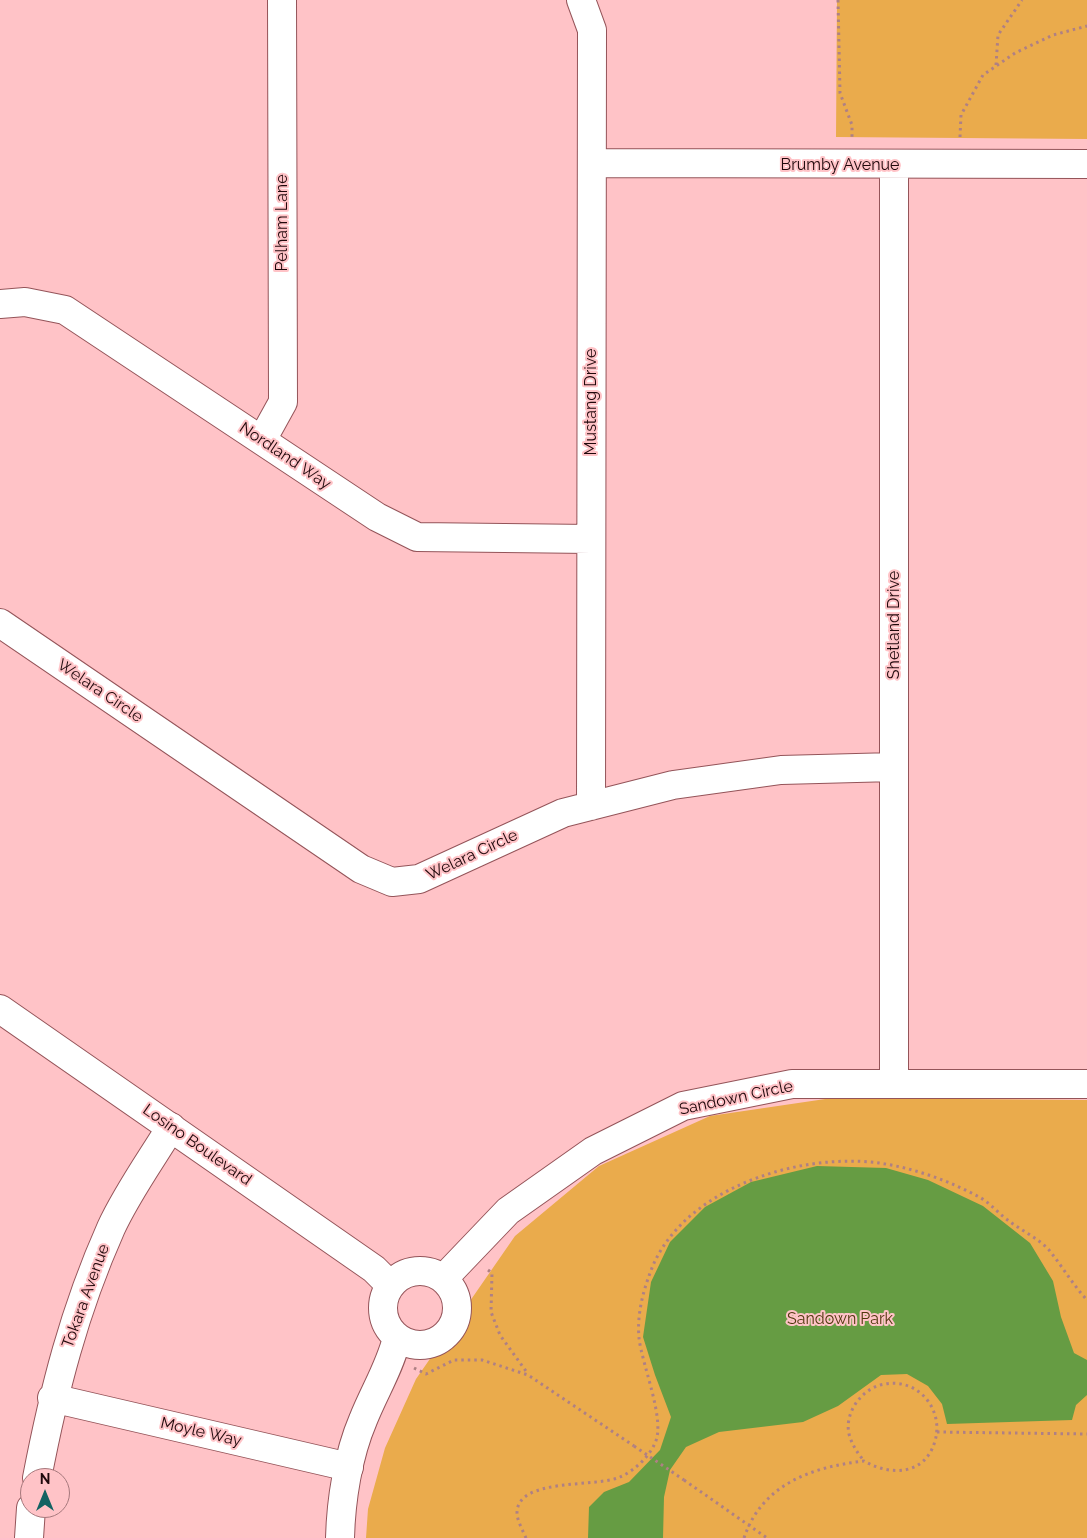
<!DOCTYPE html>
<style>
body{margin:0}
#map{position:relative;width:1087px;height:1538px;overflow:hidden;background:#ffc3c7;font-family:Raleway,sans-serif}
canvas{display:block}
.north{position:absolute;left:20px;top:1468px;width:50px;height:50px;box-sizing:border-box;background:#ffc3c7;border:1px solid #a6787c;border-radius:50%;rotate:0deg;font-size:14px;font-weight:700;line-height:20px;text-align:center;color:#20080b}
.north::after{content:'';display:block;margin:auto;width:18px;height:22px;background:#136363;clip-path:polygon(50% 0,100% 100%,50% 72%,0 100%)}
</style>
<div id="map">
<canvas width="1087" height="1538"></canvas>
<div class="north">N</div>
</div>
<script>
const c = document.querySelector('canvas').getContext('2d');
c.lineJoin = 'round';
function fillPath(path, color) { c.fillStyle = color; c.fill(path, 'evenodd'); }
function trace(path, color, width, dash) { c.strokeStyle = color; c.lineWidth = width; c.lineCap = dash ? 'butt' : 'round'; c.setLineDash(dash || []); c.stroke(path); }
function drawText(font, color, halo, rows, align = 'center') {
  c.font = font + ' Raleway,sans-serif'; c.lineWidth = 4; c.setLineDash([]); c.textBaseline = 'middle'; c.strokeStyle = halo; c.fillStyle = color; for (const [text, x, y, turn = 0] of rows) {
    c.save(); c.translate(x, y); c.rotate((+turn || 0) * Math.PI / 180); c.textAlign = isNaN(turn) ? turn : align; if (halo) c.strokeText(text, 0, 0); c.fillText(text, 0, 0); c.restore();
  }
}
const green = new Path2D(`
 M 837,0 L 1087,0 L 1087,139 L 836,137 Z
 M 832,1098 L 1087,1100 L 1087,1538 L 366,1538 L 368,1509 L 385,1448 L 416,1379 L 515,1236 L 599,1166 L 710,1116 Z`);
const water = new Path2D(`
 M 817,1166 L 886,1168 L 928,1180 L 983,1206 L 1030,1243 L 1053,1281 L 1061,1317 L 1074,1353 L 1087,1360 L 1087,1395 L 1076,1405 L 1072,1420 L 947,1424 L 942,1404 L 928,1386 L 907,1374 L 881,1375 L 838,1406 L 803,1422 L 719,1432 L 686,1447 L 670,1470 L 664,1497 L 663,1538 L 588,1538 L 589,1507 L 604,1492 L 629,1482 L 660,1450 L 671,1417 L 655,1375 L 643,1337 L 651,1282 L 670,1242 L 705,1207 L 751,1182 Z`);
const path = new Path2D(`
 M 838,0 L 840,93 L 852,125 L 852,137
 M 996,65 L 998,35 L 1022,0
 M 960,137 L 961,115 L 983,75 L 1015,53 L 1053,35 L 1087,26
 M 488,1270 L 492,1273 L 491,1312 L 500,1335 L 528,1374
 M 414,1368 L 426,1374 L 454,1360 L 482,1360 L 528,1375 L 634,1446
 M 937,1432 L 1087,1434
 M 684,1480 L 767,1538
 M 526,1538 C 523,1531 517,1520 517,1513 C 517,1477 596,1488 620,1477 C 634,1471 649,1457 655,1443 C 666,1421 642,1365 639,1338 C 637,1317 642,1295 649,1276 C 677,1190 797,1152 879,1163 C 914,1168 950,1181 981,1198 C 991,1204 999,1214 1009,1221 C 1022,1231 1038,1238 1049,1250 C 1062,1266 1073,1285 1087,1300
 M 744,1538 C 762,1484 812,1467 864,1461 C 890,1476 925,1476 935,1441 C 944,1410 919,1378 885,1384 C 863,1387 844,1412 849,1434 C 852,1445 857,1452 864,1461`);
const minor = new Path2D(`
 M 581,0 L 592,30 L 591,806
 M 592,163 L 1087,164
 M 894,165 L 894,1084
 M 0,304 L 25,302 L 65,310 L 377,517 L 417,537 L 591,539
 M 262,440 L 283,402 L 282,0
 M 0,623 L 361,869 L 392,882 L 419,879 L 563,813 L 673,785 L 781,770 L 894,767
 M 52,1398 L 349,1467
 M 37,1478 C 54,1390 74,1311 111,1228 C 127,1193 151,1160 171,1127
 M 29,1538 L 31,1508`);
const tertiary = new Path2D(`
 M 0,1009 L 374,1269 L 390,1285
 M383 1308a37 37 0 1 1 74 0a37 37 0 1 1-74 0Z
 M 443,1279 L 508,1211 L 593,1151 L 683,1106 L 792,1084 L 1087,1084
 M 340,1538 C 341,1500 348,1455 363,1420 C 374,1392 390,1367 397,1338`);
const pathBridge = new Path2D(`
 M 634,1446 L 684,1480`);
const streetNames = [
 ["Brumby Avenue",840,165],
 ["Pelham Lane",282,223,-90],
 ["Mustang Drive",591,402,-90],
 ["Nordland Way",285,456,34],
 ["Shetland Drive",894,625,-90],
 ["Welara Circle",100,691,34],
 ["Welara Circle",472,855,-25],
 ["Sandown Circle",736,1098,-12],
 ["Losino Boulevard",197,1145,35],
 ["Tokara Avenue",86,1296,-70],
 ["Moyle Way",201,1432,13]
];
const parkNames = [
 ["Sandown Park",840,1319]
];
fillPath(green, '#eaab4c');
fillPath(water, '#669c43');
trace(minor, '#945459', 30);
trace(tertiary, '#945459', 30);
trace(path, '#af8084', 3, [2.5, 4]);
trace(minor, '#fff', 28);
trace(tertiary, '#fff', 28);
trace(pathBridge, '#af8084', 3, [2.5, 4]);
drawText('16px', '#20080b', '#ffc3c7', streetNames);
drawText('16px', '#52380f', '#ffc3c7', parkNames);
</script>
